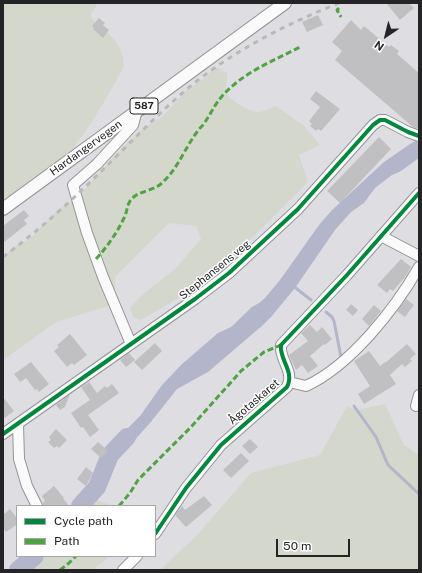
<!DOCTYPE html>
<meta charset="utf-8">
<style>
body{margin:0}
#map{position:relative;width:422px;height:573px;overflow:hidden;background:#dedee2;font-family:"Public Sans",sans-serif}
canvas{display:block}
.frame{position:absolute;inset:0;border:4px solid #242426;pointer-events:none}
.legend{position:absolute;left:16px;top:505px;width:140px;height:52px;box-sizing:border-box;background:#fff;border:1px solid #a7a7a8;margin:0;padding:5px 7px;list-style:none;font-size:12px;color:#242426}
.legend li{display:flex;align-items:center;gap:8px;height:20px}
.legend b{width:20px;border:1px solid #a7a7a8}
.north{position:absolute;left:366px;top:16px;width:40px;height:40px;-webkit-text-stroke:3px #fff;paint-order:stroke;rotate:215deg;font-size:11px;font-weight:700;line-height:16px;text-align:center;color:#242426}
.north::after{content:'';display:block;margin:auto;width:14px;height:18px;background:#242426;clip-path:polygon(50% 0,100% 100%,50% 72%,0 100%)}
.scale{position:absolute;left:276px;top:539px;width:74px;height:18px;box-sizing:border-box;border:2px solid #242426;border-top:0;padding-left:5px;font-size:12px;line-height:14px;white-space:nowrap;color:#242426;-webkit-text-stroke:3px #fff;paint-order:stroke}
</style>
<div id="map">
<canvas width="422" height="573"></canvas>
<div class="frame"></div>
<ul class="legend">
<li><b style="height:5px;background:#00873e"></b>Cycle path</li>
<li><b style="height:5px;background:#50a342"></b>Path</li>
</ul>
<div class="north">N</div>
<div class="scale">50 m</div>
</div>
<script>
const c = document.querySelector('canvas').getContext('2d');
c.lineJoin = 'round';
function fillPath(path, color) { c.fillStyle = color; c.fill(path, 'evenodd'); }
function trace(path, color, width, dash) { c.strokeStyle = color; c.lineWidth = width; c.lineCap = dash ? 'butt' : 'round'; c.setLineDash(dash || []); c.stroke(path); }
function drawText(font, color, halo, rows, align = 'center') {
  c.font = font + ' "Public Sans",sans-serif'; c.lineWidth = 3; c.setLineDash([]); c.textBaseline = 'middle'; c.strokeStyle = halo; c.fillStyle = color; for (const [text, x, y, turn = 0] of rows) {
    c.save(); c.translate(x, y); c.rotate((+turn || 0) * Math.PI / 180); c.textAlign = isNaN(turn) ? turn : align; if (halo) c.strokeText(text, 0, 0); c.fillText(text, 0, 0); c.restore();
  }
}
const green = new Path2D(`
 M 3,3 L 98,3 L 91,14 L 91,18 C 105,32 128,45 123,69 C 108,95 93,123 74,147 C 67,155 59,160 51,167 C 35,180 20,194 3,206 Z
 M 214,68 L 218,68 L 227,73 C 228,80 225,86 226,92 C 228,100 250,112 258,112 C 263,112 270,108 276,106 L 304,126 L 320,145 L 299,155 L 308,182 C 275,215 242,250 205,279 C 185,294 163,308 140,320 L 133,317 L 130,308 L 140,297 L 176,268 L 201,239 L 196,226 L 169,223 L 115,277 L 116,306 L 115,304 L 56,322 L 3,360 L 3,257 L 15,246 L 28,240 L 35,234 L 56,211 L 77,198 L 114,156 L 141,130 L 162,117 L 187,90 L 203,79 Z
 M 385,404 L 404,445 L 419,455 L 419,570 L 160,570 L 197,535 L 251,473 L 320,455 L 347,406 L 356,410 Z
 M 88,497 L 114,506 L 80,506 Z
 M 35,556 L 110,556 L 93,570 L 20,570 Z`);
const water = new Path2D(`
 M 419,139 L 419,158 L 401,171 L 392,175 L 375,188 L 364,203 L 351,212 L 335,230 L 295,288 L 271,317 L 263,325 L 208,372 L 177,389 L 150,423 L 124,452 L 110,455 L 114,444 L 122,434 L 140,416 L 162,385 L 181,365 L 218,333 L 231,327 L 252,307 L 259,303 L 264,299 L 280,280 L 319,225 L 332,210 L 384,162 L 410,144 Z`);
const stream = new Path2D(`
 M 292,285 L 311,300
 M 326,312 L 332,317 L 334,321 L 341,357
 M 354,406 L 376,437 L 388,465 L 419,494`);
const river = new Path2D(`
 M 80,506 L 97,487 L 110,455 L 127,437
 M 18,570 L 35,556`);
const building = new Path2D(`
 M 386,3 L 409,3 L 414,8 L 400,20 Z
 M 318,15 L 323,25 L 307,32 L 302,22 Z
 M 99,18 L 105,23 L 103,25 L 109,30 L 103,38 L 93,29 L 94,28 L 92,26 Z
 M 351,20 L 361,30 L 364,26 L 389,47 L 391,45 L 399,51 L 397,54 L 419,73 L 419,129 L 413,127 L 335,60 L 342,51 L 332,42 Z
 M 316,91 L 340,109 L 321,131 L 318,129 L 316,131 L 310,126 L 312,124 L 309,121 L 320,107 L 310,99 Z
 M 379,137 L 391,149 L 340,203 L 327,191 Z
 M 24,210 L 29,216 L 24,220 L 27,224 L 3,243 L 3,226 Z
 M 401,259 L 411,267 L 405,277 L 393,291 L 390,289 L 387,293 L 377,285 Z
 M 406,299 L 414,305 L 405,317 L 397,311 Z
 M 351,304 L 358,310 L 353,316 L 346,310 Z
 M 374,305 L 381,311 L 369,326 L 362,319 Z
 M 310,325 L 317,332 L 322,327 L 332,339 L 325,345 L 324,344 L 310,356 L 318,366 L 308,373 L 302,365 L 296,370 L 289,355 L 308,341 L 301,333 Z
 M 70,334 L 87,355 L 74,365 L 72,363 L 67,367 L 54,351 L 59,347 L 57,345 Z
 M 155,343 L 162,351 L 142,370 L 134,362 Z
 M 407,344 L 416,354 L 410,359 L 412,361 L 405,367 L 402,364 L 390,375 L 396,384 L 364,404 L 358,394 L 370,386 L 354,361 L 369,351 L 380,366 L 385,362 L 385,363 Z
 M 129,353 L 135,360 L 126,367 L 120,360 Z
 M 31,362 L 49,384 L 39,392 L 37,389 L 35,390 L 26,378 L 20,382 L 14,374 Z
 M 89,382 L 97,393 L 105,386 L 107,388 L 112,384 L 119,393 L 88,415 L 99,430 L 90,437 L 83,427 L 81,428 L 71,413 L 90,400 L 81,387 Z
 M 70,394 L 65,407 L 60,410 L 56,405 Z
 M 3,397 L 14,411 L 3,419 Z
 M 56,429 L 67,440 L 59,448 L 57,446 L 54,448 L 48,442 L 51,440 L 49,437 Z
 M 250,439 L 258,447 L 250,454 L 242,446 Z
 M 98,442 L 108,451 L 101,458 L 91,449 Z
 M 241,453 L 249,461 L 231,478 L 223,470 Z
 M 86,467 L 93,473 L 86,486 L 77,479 Z
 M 54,486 L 64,498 L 63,498 L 69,506 L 43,506 L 43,503 L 45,500 L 42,497 L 43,495 Z
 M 204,496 L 212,505 L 186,527 L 175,515 L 182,506 L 185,510 Z
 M 10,509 L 16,517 L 16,525 L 6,532 L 3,528 L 3,515 Z`);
const minor = new Path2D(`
 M 381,236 L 419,256
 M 131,344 L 103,277 L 87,233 L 73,185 L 97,164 L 133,125 L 137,110
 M 289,382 L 306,386 C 350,366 395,309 419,267
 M 416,406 L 419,395
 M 18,424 L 19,459 L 27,486 L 37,506
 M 3,434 L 195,299 L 229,273 L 298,209 L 373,125 L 380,120 L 385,120 L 408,132 L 419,136
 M 155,534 L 186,488 L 221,445 L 287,387 C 295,371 279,360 281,345 L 347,275 L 419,193
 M 123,570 L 137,556`);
const major = new Path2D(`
 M 3,209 L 285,3`);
const rail = new Path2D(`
 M 3,257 C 31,236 58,213 84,188 C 122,152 157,113 198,80 C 241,47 289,23 339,3`);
const quiet = new Path2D(`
 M 339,8 L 337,10 L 341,17
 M 96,259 C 108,246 118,231 125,216 C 127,211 127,206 130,201 C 137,190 154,192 163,182 C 178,168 185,148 197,132 C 199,129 201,127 203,125 C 210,115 215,104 223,95 C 244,72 273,61 300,47
 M 119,506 L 130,493 L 138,480 L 191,427 L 241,371 L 264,352 L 281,345
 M 60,570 L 69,563 L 76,556`);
const cycleway = new Path2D(`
 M 3,434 L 195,299 L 229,273 L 298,209 L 373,125 L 380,120 L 385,120 L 408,132 L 419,136
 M 155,534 L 186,488 L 221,445 L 287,387 C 295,371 279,360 281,345 L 347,275 L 419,193`);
const shields = [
 [144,106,28]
];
const shieldNames = [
 ["587",144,106]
];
const streetNames = [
 ["Hardangervegen",86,148,-36],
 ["Stephansens veg",215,270,-39],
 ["Ågotaskaret",254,402,-41]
];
fillPath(green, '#d4d7cc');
fillPath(water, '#b3b5ca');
trace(stream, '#b3b5ca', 3);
trace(river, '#b3b5ca', 18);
fillPath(building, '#c0c0c3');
trace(minor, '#949496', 12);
trace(major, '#949496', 14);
trace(minor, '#fafafb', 10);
trace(major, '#fafafb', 12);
trace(rail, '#b9b9ba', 3, [5, 5]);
trace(quiet, '#50a342', 3, [6, 3]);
trace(cycleway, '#00873e', 4);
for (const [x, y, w] of shields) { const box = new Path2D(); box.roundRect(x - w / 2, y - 8, w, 16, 3); c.fillStyle = '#fff'; c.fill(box); trace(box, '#242426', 1); }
drawText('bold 10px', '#242426', null, shieldNames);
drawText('11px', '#242426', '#fff', streetNames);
</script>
